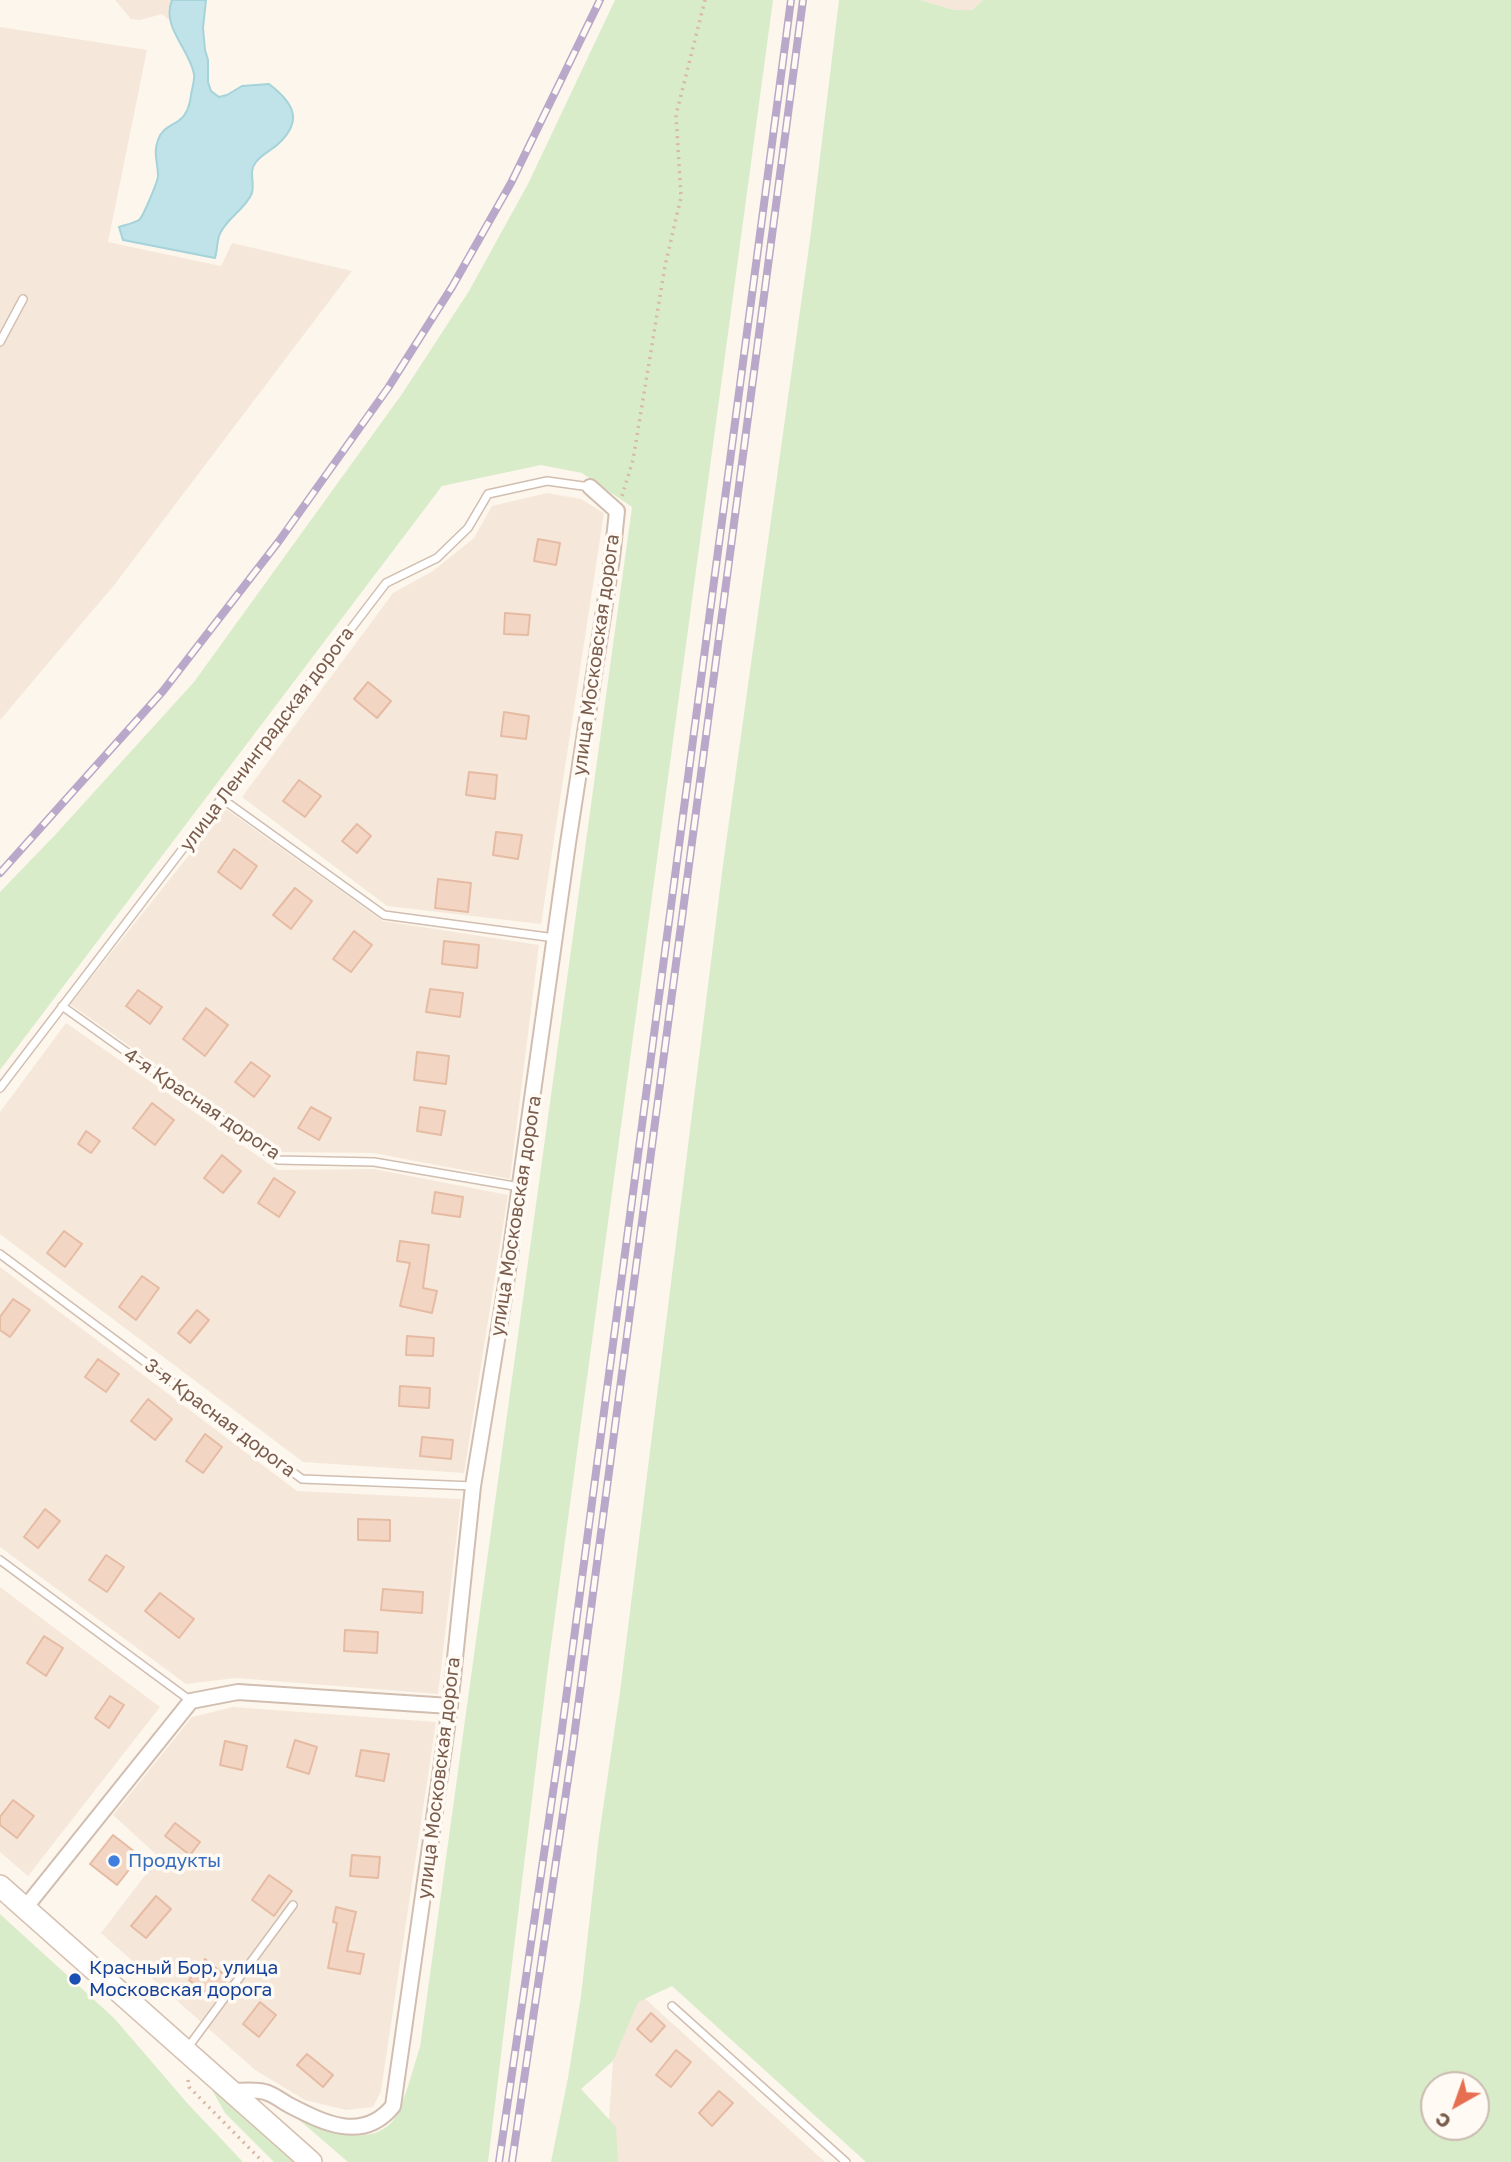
<!DOCTYPE html>
<meta charset="utf-8">
<style>
body{margin:0}
#map{position:relative;width:1511px;height:2162px;overflow:hidden;background:#fdf6ec;font-family:"Golos Text",sans-serif}
canvas{display:block}
.north{position:absolute;left:1420px;top:2071px;width:70px;height:70px;box-sizing:border-box;background:#fffaf3;border:2px solid #cabbb1;border-radius:50%;rotate:220deg;font-size:19px;font-weight:700;line-height:28px;text-align:center;color:#7a5c4d}
.north::after{content:'';display:block;margin:auto;width:24px;height:32px;background:#e76f51;clip-path:polygon(50% 0,100% 100%,50% 72%,0 100%)}
</style>
<div id="map">
<canvas width="1511" height="2162"></canvas>
<div class="north">С</div>
</div>
<script>
const c = document.querySelector('canvas').getContext('2d');
c.lineJoin = 'round';
function fillPath(path, color) { c.fillStyle = color; c.fill(path, 'evenodd'); }
function trace(path, color, width, dash) { c.strokeStyle = color; c.lineWidth = width; c.lineCap = dash ? 'butt' : 'round'; c.setLineDash(dash || []); c.stroke(path); }
function drawText(font, color, halo, rows, align = 'center') {
  c.font = font + ' "Golos Text",sans-serif'; c.lineWidth = 7; c.setLineDash([]); c.textBaseline = 'middle'; c.strokeStyle = halo; c.fillStyle = color; for (const [text, x, y, turn = 0] of rows) {
    c.save(); c.translate(x, y); c.rotate((+turn || 0) * Math.PI / 180); c.textAlign = isNaN(turn) ? turn : align; if (halo) c.strokeText(text, 0, 0); c.fillText(text, 0, 0); c.restore();
  }
}
const residential = new Path2D(`
 M 115,0 L 172,0 L 169,9 L 169,20 L 162,14 L 140,20 L 131,19 Z
 M 920,0 L 983,0 L 972,10 L 954,10 Z
 M 0,27 L 147,50 L 108,242 L 221,266 L 232,243 L 352,271 L 115,584 L 0,720 Z
 M 547,493 L 581,499 L 604,513 L 541,924 L 387,906 L 242,797 L 393,593 L 433,571 L 474,538 L 492,506 Z
 M 226,809 L 383,921 L 539,945 L 510,1179 L 373,1153 L 279,1152 L 70,1004 Z
 M 66,1023 L 278,1170 L 374,1169 L 508,1195 L 464,1473 L 303,1462 L 0,1234 L 0,1112 Z
 M 0,1267 L 297,1491 L 461,1499 L 438,1694 L 236,1678 L 186,1684 L 0,1547 Z
 M 0,1587 L 160,1707 L 28,1876 L 0,1852 Z
 M 233,1707 L 436,1722 L 381,2091 L 373,2107 L 346,2110 L 305,2100 L 255,2070 L 101,1933 L 159,1857 L 113,1815 L 192,1717 Z
 M 619,1975 L 825,2162 L 606,2162 Z`);
const green = new Path2D(`
 M 615,0 L 773,0 L 548,1667 L 488,2162 L 348,2162 L 290,2112 C 317,2127 363,2150 391,2123 C 403,2111 414,2064 420,2047 L 632,507 L 582,473 L 541,465 L 442,486 L 0,1070 L 0,892 L 55,835 L 194,682 L 402,394 L 469,291 L 528,184 Z
 M 839,0 L 920,0 L 954,10 L 972,10 L 983,0 L 1511,0 L 1511,2162 L 866,2162 L 672,1986 L 638,2002 L 613,2061 L 581,2089 L 616,2127 L 618,2162 L 551,2162 L 568,2078 L 581,1996 L 599,1836 L 620,1692 L 723,865 L 811,232 ZM 1434,2085 L 1476,2085 L 1476,2127 L 1434,2127 Z
 M 0,1914 L 114,2018 L 188,2104 L 243,2162 L 0,2162 Z
 M 208,2083 L 294,2162 L 274,2162 L 225,2113 Z`);
const water = new Path2D(`
 M 172,0 L 206,0 L 203,28 L 205,50 L 208,60 L 208,82 L 211,91 L 219,97 L 227,95 L 242,86 L 269,84 C 294,103 304,121 277,145 C 270,151 261,155 256,162 C 248,172 255,182 252,193 C 245,210 225,219 219,236 C 217,243 217,251 215,258 L 123,240 L 119,227 C 125,225 134,223 139,220 C 143,217 158,181 158,176 C 158,163 153,153 158,140 C 165,119 187,130 191,95 C 192,88 195,81 194,74 C 189,48 161,27 172,0 Z`);
const building = new Path2D(`
 M 538,539 L 560,543 L 556,565 L 534,561 Z
 M 505,613 L 530,615 L 528,635 L 504,634 Z
 M 368,682 L 391,701 L 377,718 L 354,699 Z
 M 504,712 L 529,716 L 526,739 L 501,736 Z
 M 469,772 L 497,775 L 495,799 L 466,795 Z
 M 299,780 L 321,796 L 305,817 L 283,801 Z
 M 357,824 L 371,836 L 357,853 L 342,841 Z
 M 496,832 L 522,835 L 518,859 L 493,855 Z
 M 234,849 L 257,866 L 241,889 L 218,872 Z
 M 438,879 L 471,883 L 468,912 L 435,908 Z
 M 295,888 L 312,901 L 291,929 L 273,915 Z
 M 354,931 L 372,945 L 351,972 L 333,959 Z
 M 444,941 L 479,945 L 477,968 L 442,964 Z
 M 430,989 L 463,993 L 460,1017 L 426,1012 Z
 M 138,990 L 162,1007 L 150,1024 L 126,1006 Z
 M 206,1008 L 228,1025 L 205,1056 L 183,1039 Z
 M 417,1052 L 449,1056 L 446,1084 L 414,1080 Z
 M 251,1062 L 270,1076 L 254,1097 L 235,1082 Z
 M 152,1103 L 174,1120 L 155,1145 L 133,1128 Z
 M 311,1107 L 331,1118 L 319,1140 L 298,1128 Z
 M 420,1107 L 445,1111 L 441,1135 L 417,1131 Z
 M 86,1131 L 100,1141 L 91,1153 L 78,1144 Z
 M 222,1155 L 241,1171 L 223,1193 L 204,1178 Z
 M 274,1178 L 295,1192 L 279,1217 L 258,1203 Z
 M 435,1192 L 463,1197 L 460,1217 L 432,1213 Z
 M 64,1231 L 82,1244 L 65,1267 L 47,1253 Z
 M 400,1241 L 429,1245 L 423,1288 L 437,1291 L 432,1313 L 400,1306 L 410,1263 L 397,1261 Z
 M 142,1276 L 159,1288 L 136,1320 L 119,1307 Z
 M 13,1299 L 30,1310 L 10,1337 L 0,1330 L 0,1317 Z
 M 197,1310 L 209,1320 L 190,1343 L 178,1333 Z
 M 407,1336 L 434,1338 L 433,1356 L 406,1355 Z
 M 98,1359 L 119,1374 L 106,1392 L 85,1377 Z
 M 400,1386 L 430,1388 L 429,1408 L 399,1406 Z
 M 148,1399 L 172,1419 L 155,1440 L 131,1421 Z
 M 205,1434 L 222,1447 L 203,1473 L 186,1461 Z
 M 422,1437 L 453,1440 L 451,1459 L 420,1456 Z
 M 45,1509 L 60,1521 L 38,1548 L 24,1537 Z
 M 358,1519 L 390,1520 L 390,1541 L 358,1540 Z
 M 106,1555 L 124,1567 L 107,1592 L 89,1580 Z
 M 383,1589 L 423,1592 L 422,1613 L 381,1610 Z
 M 160,1593 L 194,1619 L 179,1638 L 145,1611 Z
 M 345,1630 L 378,1632 L 377,1653 L 344,1651 Z
 M 44,1636 L 63,1648 L 46,1676 L 27,1663 Z
 M 110,1696 L 124,1705 L 109,1728 L 95,1718 Z
 M 295,1740 L 317,1747 L 309,1774 L 287,1767 Z
 M 225,1741 L 247,1746 L 242,1770 L 220,1765 Z
 M 361,1750 L 389,1754 L 384,1781 L 356,1776 Z
 M 13,1800 L 34,1816 L 17,1838 L 0,1825 L 0,1817 Z
 M 175,1823 L 200,1842 L 190,1855 L 165,1836 Z
 M 113,1835 L 140,1856 L 117,1885 L 90,1864 Z
 M 352,1855 L 380,1857 L 378,1878 L 350,1876 Z
 M 269,1875 L 292,1891 L 274,1916 L 252,1900 Z
 M 156,1896 L 171,1909 L 146,1938 L 131,1926 Z
 M 336,1907 L 356,1912 L 347,1951 L 364,1954 L 360,1974 L 328,1968 L 337,1923 L 333,1922 Z
 M 205,1959 L 228,1978 L 212,1998 L 189,1980 Z
 M 260,2002 L 276,2015 L 259,2037 L 243,2024 Z
 M 651,2013 L 665,2026 L 651,2042 L 637,2029 Z
 M 676,2050 L 691,2062 L 671,2087 L 656,2075 Z
 M 307,2054 L 333,2075 L 323,2087 L 297,2065 Z
 M 719,2091 L 733,2103 L 712,2126 L 699,2113 Z`);
const path = new Path2D(`
 M 622,496 L 633,460 L 665,266 L 681,197 L 676,115 L 705,0
 M 188,2080 L 189,2087 L 263,2162`);
const lane = new Path2D(`
 M 0,342 L 23,299
 M 221,798 L 384,915 L 555,938
 M 62,1006 L 278,1160 L 374,1162 L 520,1187
 M 0,1088 L 386,583 L 437,558 L 468,528 L 488,494 L 547,481 L 590,487
 M 0,1254 L 302,1479 L 473,1486
 M 0,1560 L 191,1701
 M 672,2006 L 846,2162
 M 186,2050 L 293,1905`);
const street = new Path2D(`
 M 25,1908 L 191,1701 L 238,1692 L 450,1706
 M 232,2091 C 242,2091 255,2089 265,2092 C 273,2094 282,2101 289,2105 C 324,2123 363,2143 393,2106 L 450,1706 L 473,1486 L 505,1291 L 568,843 L 612,558 L 617,511 L 590,487`);
const secondary = new Path2D(`
 M 0,1886 L 311,2162`);
const rail = new Path2D(`
 M 0,873 L 163,691 L 279,541 L 388,388 L 452,287 L 511,183 L 600,0
 M 499,2162 L 560,1744 L 791,0
 M 512,2162 L 573,1745 L 803,0`);
const markers = [
 [114,1861,7,"#3f7fe0"],
 [75,1979,7,"#1a4fb4"]
];
const streetNames = [
 ["улица Московская дорога",596,655,-82],
 ["улица Ленинградская дорога",267,739,-53],
 ["4-я Красная дорога",202,1104,34],
 ["улица Московская дорога",516,1216,-81],
 ["3-я Красная дорога",220,1418,37],
 ["улица Московская дорога",439,1778,-83]
];
const shopNames = [
 ["Продукты",128,1861]
];
const transitNames = [
 ["Красный Бор, улица",89,1968],
 ["Московская дорога",89,1990]
];
fillPath(residential, '#f5e8da');
fillPath(green, '#d8ecc9');
fillPath(water, '#bfe3e8');
trace(water, '#a5d3da', 2);
fillPath(building, '#f3d5c3');
trace(building, '#e6bba3', 2);
trace(lane, '#d1beb0', 10);
trace(street, '#d1beb0', 18);
trace(secondary, '#d6c0b0', 24);
trace(path, '#d9b8a5', 3.5, [2, 5]);
trace(lane, '#fff', 7);
trace(street, '#fff', 14);
trace(secondary, '#fff', 21);
trace(rail, '#b9a8c9', 8);
trace(rail, '#fffaf3', 5, [16]);
for (const [x, y, r, color] of markers) { const dot = new Path2D(); dot.arc(x, y, r, 0, 2 * Math.PI); c.fillStyle = color; c.fill(dot); trace(dot, '#fffaf3', 2.5); }
drawText('19px', '#7a5c4d', '#fffaf3', streetNames);
drawText('19px', '#366cbe', '#fffaf3', shopNames, 'left');
drawText('19px', '#164399', '#fffaf3', transitNames, 'left');
</script>
